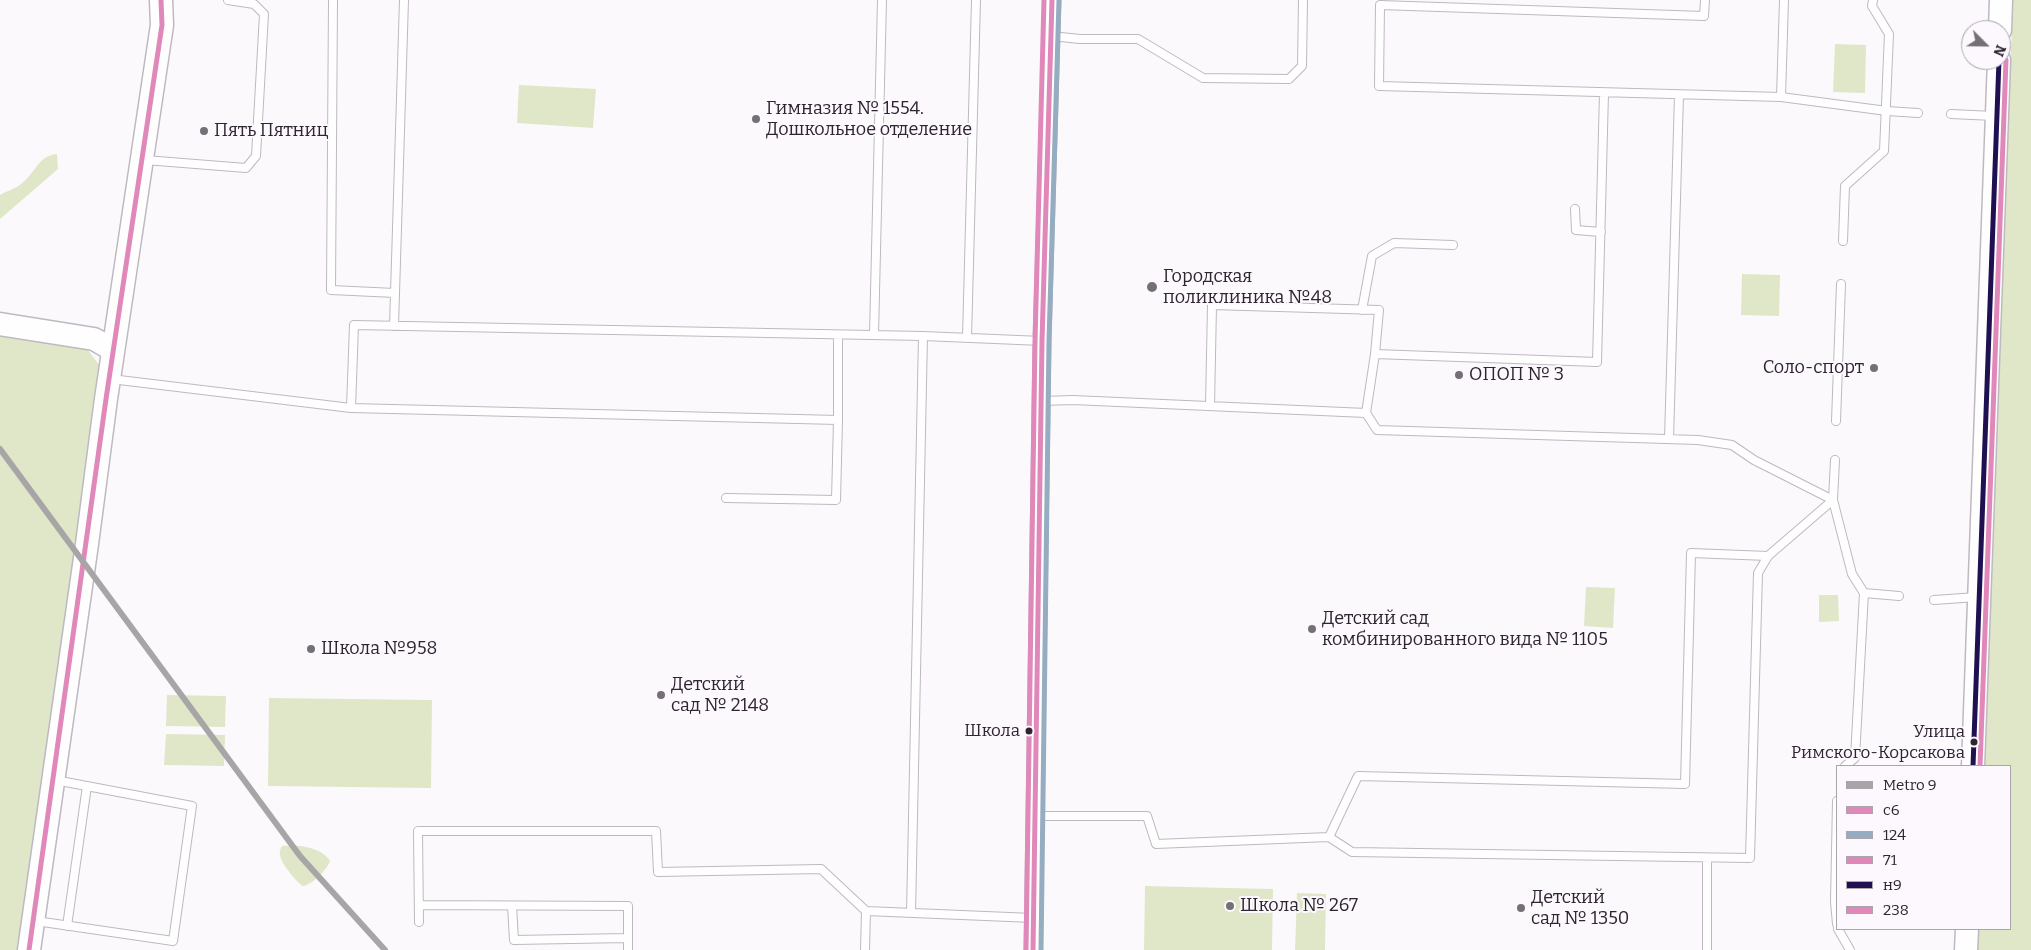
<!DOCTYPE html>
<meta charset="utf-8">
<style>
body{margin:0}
#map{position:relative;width:2031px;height:950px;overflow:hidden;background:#fcf9fd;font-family:Bitter,serif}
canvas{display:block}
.legend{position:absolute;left:1836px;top:765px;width:175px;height:165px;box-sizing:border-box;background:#fdf8fe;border:1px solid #aaa4ab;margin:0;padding:6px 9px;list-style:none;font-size:15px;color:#2d252f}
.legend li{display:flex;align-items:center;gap:10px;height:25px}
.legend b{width:25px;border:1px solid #aaa4ab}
.north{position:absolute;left:1961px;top:20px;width:50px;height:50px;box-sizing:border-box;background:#fdf8fe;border:1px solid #aaa4ab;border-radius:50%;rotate:113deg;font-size:14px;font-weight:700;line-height:20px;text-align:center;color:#2d252f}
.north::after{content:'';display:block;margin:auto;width:18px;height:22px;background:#756f77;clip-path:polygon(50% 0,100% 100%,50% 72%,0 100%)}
</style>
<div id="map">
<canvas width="2031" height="950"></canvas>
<ul class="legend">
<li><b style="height:6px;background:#a7a5a6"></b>Metro 9</li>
<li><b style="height:6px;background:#e088ba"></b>с6</li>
<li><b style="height:6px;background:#95acc1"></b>124</li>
<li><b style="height:6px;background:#e088ba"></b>71</li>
<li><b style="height:6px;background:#1f1051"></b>н9</li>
<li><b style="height:6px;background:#e088ba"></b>238</li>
</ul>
<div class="north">N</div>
</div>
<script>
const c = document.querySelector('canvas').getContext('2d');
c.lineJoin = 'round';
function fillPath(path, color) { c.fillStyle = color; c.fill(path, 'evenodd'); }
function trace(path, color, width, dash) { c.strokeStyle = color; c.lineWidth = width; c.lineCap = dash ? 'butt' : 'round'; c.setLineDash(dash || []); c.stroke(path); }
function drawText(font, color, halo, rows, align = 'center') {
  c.font = font + ' Bitter,serif'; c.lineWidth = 4; c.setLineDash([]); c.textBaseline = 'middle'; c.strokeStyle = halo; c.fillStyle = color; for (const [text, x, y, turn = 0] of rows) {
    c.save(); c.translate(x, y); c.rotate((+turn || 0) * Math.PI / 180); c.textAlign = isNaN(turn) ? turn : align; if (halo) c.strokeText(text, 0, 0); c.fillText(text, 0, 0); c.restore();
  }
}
const green = new Path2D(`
 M 2013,0 L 2031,0 L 2031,950 L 1974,950 L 1975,929 L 2010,929 L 2010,766 L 1982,766 Z
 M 1835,44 L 1866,45 L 1865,93 L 1833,92 Z
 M 519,85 L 596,89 L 593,128 L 517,123 Z
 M 57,154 L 58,169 L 0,219 L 0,195 C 7,191 15,189 21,184 C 36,173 37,156 57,154 Z
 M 1742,274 L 1780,275 L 1779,316 L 1741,315 Z
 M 0,333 L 87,349 L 100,366 L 103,378 L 19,950 L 0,950 Z
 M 1586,587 L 1615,588 L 1613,628 L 1584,626 Z
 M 1819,595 L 1838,595 L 1839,621 L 1819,622 Z
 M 167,695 L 226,696 L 225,727 L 166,726 Z
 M 269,698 L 432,700 L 431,788 L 268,786 Z
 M 166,734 L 225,735 L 224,766 L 164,765 Z
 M 282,846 C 296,844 322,847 330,861 C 327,870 312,885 303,886 C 297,883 280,862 280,855 C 279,852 281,848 282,846 Z
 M 1145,886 L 1273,889 L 1272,950 L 1144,950 Z
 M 1297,893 L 1326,894 L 1325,950 L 1295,950 Z`);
const lane = new Path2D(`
 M 333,0 L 331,290 L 395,293
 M 1705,0 L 1704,16 L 1380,5 L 1379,86 L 1781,97 L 1887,111 L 1918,113
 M 1051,36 L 1080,39 L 1138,39 L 1203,78 L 1289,79 L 1302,66 L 1303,0
 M 1781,97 L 1784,0
 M 1951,114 L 1994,116
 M 145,160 L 246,168 L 256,156 L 264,14 L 254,4 L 228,0
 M 1575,209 L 1576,230 L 1601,232
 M 1843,241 L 1845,186 L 1884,151 L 1889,34 L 1872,6 L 1873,0
 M 1362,310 L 1372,256 L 1394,243 L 1453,245
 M 394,326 L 404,0
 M 874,335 L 882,0
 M 967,338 L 976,0
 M 111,379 L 351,408 L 354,325 L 923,336 L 1042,341
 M 1210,406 L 1212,305 L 1379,310 L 1375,354
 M 351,408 L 838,420 L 838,335
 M 1366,413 L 1375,354 L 1597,362 L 1604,93
 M 1836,421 L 1841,284
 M 1669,439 L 1679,95
 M 1835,460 L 1833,500 L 1852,574 L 1864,593 L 1855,758 L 1845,766
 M 726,498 L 836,500 L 838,420
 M 1864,593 L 1899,596
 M 1934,600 L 1977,597
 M 1837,801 L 1835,902 L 1837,924
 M 1036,816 L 1147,816 L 1156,844 L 1329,837 L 1352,852 L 1750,858 L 1758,573 L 1768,556 L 1833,500 L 1754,460 L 1732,445 L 1698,440 L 1377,430 L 1366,413 L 1073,400 L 1041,401
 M 1329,837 L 1358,776 L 1685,784 L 1691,553 L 1768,556
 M 419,905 L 628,906 L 628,950
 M 512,906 L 514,940 L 628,938
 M 911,913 L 923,336
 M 36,921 L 173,941 L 192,806 L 55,780
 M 419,922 L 418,831 L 656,831 L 658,872 L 821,869 L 866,911 L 1033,918
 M 67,926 L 87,786
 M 1838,929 L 1850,950
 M 865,950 L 866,911
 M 1707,950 L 1707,858`);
const street = new Path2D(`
 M 1033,950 L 1042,341 L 1052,0`);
const secondary = new Path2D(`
 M 2000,30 L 2001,0
 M 0,324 L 94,339 L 113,350
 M 1973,766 L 1999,60
 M 29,950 L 87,544 L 106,399 L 162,25 L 161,0
 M 1966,950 L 1967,929`);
const bus1 = new Path2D(`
 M 29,950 L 106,399 L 162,25 L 161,0
 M 1033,950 L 1042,341 L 1052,0`);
const bus2 = new Path2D(`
 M 1041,950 L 1049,341 L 1059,0`);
const bus3 = new Path2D(`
 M 1026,950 L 1035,341 L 1044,0`);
const bus4 = new Path2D(`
 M 1973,766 L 1999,60`);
const bus5 = new Path2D(`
 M 1980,766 L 2006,60`);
const metro1 = new Path2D(`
 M 0,449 L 300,856 L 385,950`);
const markers = [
 [756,119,5,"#756f77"],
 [204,131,5,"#756f77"],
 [1152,287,6,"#756f77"],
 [1874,368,5,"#756f77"],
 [1459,375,5,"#756f77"],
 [1312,629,5,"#756f77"],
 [311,649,5,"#756f77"],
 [661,695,5,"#756f77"],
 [1029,731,4.5,"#2d252f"],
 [1974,742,4.5,"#2d252f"],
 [1230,906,5,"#756f77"],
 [1521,908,5,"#756f77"]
];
const busNames = [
 ["Школа",1020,731],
 ["Улица",1965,732],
 ["Римского-Корсакова",1965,753]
];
const poiNames = [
 ["Гимназия № 1554.",766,109],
 ["Дошкольное отделение",766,130],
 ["Пять Пятниц",214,131],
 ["Городская",1163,277],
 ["поликлиника №48",1163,298],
 ["Соло-спорт",1864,368,"right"],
 ["ОПОП № 3",1469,375],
 ["Детский сад",1322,619],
 ["комбинированного вида № 1105",1322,640],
 ["Школа №958",321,649],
 ["Детский",671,685],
 ["сад № 2148",671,706],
 ["Детский",1531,898],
 ["сад № 1350",1531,919],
 ["Школа № 267",1240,906]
];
fillPath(green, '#dfe7c8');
trace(lane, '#beb9c0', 10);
trace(street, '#beb9c0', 19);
trace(secondary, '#beb9c0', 25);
trace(lane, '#fffeff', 8);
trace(street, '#fffeff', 16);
trace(secondary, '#fffeff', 22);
trace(bus1, '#e088ba', 5);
trace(bus2, '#95acc1', 5);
trace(bus3, '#e088ba', 5);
trace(bus4, '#1f1051', 5);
trace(bus5, '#e088ba', 5);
trace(metro1, '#a7a5a6', 6);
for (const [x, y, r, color] of markers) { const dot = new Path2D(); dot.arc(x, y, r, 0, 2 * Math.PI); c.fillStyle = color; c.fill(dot); trace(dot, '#fdf8fe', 2); }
drawText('17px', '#2d252f', '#fdf8fe', busNames, 'right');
drawText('18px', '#2d252f', '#fdf8fe', poiNames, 'left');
</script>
